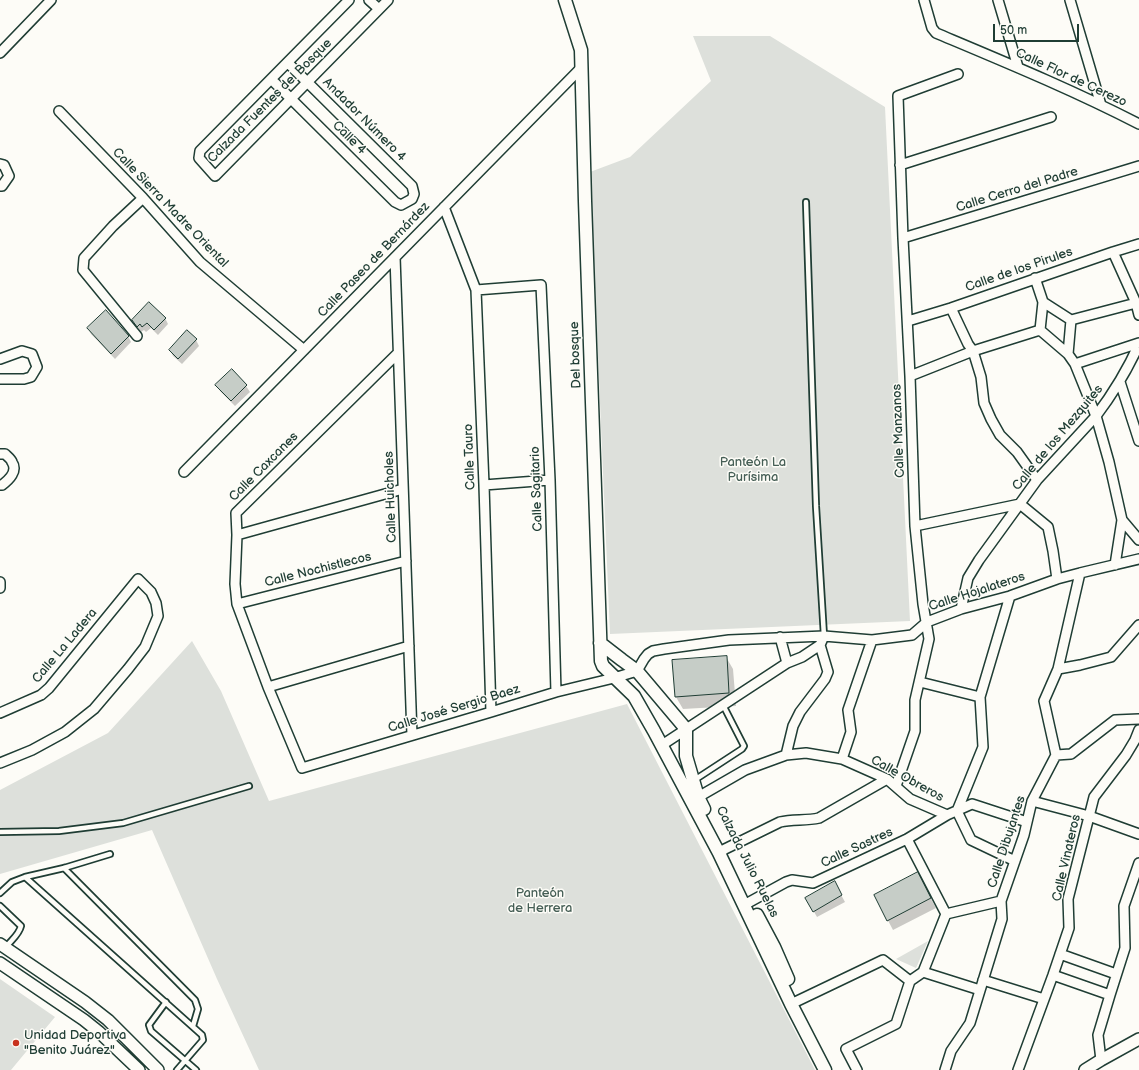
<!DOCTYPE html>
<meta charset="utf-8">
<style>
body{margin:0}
#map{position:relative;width:1139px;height:1070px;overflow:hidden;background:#fdfcf7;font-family:"Balsamiq Sans",sans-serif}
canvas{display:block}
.scale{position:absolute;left:993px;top:24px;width:86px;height:18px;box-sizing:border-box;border:2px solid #1f3d34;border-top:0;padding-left:5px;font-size:12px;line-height:14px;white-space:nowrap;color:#1f3d34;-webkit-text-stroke:3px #fdfcf7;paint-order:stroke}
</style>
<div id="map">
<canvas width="1139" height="1070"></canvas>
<div class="scale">50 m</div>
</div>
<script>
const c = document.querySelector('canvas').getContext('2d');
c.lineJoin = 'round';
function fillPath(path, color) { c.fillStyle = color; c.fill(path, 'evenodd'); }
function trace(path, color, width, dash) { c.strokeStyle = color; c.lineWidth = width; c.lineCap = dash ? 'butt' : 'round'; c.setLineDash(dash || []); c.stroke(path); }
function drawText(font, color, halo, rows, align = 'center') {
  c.font = font + ' "Balsamiq Sans",sans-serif'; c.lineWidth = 3; c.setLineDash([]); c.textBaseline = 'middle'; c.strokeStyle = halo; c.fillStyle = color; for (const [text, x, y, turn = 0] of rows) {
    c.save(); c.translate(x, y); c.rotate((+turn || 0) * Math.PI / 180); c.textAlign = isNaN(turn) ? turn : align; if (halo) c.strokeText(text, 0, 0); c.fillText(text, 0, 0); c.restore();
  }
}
const green = new Path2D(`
 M 693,36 L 770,36 L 885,107 L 910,621 L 610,634 L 590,172 L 630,157 L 711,81 Z
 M 192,641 L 221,691 L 269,801 L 627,704 L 815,1070 L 259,1070 L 217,979 L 152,830 L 0,874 L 0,790 L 108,733 Z
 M 928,941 L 916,968 L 896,959 Z
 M 0,979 L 55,1017 L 11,1070 L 0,1070 Z`);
const shadow = new Path2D(`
 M 165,318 L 168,324 L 158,335 L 151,328 L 146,332 L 144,330 L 141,332 L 133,320 Z
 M 88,328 L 128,336 L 131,342 L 115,359 L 91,334 Z
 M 196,340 L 199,346 L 182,364 L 173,356 L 170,350 Z
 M 232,371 L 246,386 L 250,392 L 235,406 L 220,391 L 217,385 Z
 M 726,657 L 733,669 L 736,706 L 683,709 L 676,697 L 673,661 Z
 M 834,882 L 845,902 L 817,917 L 806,898 Z
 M 922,883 L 936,908 L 893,930 L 875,896 Z`);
const building = new Path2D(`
 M 149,302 L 166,318 L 154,330 L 147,323 L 142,327 L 140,324 L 137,327 L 132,320 Z
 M 106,310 L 129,336 L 111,354 L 87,328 Z
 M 187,330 L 197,339 L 178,359 L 169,350 Z
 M 232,369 L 247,385 L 231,401 L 215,385 Z
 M 727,656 L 729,693 L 675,697 L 672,660 Z
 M 918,872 L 931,898 L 887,921 L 874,895 Z
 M 835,881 L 842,895 L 813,912 L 805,898 Z`);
const service = new Path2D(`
 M 806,202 L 816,506 L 824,636
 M 693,781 L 742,749 L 744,746 L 723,705
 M 0,832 L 59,831 L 123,823 L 249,786
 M 64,868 L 195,1000 L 198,1009 L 193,1026
 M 25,877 L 64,868 L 110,854
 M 0,893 L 12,882 L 25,877 L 202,1035 L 203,1040 L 177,1070
 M 0,906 L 21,926 C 19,935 11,940 6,947
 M 166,1002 L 149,1025 L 151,1031 L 196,1070`);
const minor = new Path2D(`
 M 349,0 L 200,151 L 199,158 L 215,176 L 388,0
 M 369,0 L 379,9
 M 924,0 L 932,28 L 936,33 C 1005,62 1073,90 1139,124
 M 998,0 L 1018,67
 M 1070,0 L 1101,105
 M 0,53 L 51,0
 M 271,79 L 395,202 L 401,205 L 412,199 L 414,194 L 412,186 L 288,63
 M 59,111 L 143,198 L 200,262 L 304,350
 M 0,164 L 4,165 L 9,176 L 2,186 L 0,186
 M 900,165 L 1051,117
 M 444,207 L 476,290 L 484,485 L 491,712
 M 903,238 L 1139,166
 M 1113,252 L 1136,303 L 1139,315
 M 395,257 L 412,735
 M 1035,278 L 1043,302 L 1040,330 L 1068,354 L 1075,364 L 1096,416 L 1109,462 L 1122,520 L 1115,565
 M 476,290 L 541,285 L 550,480 L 556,692
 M 1043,302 L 1071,320
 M 951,308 L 968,344 L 973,351 L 981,377 L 984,403 L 991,419 L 1000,435 L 1017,452 L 1037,480
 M 908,321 L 951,308 L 1113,252 L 1139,244
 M 137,336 L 83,270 L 84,258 L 113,226 L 143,198
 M 398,353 L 236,513 L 237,535 L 235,584 L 237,604 L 268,687 L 302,768 L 491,712 L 556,692 L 614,678 L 637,671 L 644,659 L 648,654 L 653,651 L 664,649 L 729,640 L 824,636 L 872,640 L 912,635 L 927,622 L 961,609 L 1010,596 L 1057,579 L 1080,573 L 1139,559
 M 1068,354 L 1071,320 L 1136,303
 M 0,359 L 22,351 L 32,354 L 37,367 L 31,377 L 24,379 L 0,379
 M 1075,364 L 1139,343
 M 910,376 L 973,351 L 1040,330
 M 1120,382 L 1139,441
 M 0,454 L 5,454 C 7,456 11,459 12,462 C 18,471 9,480 2,485 L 0,485
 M 184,472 L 582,67
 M 484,485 L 550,480
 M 1122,520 L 1139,540
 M 915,526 L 1020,504 L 1048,527 L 1053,551 L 1057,579
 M 237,535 L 403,489
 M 0,582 L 0,588
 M 1010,596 L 980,697 L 983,747 L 957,811 L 971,840 L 1015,861
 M 237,604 L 406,561
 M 961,609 L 968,578 L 979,560 L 1037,480 L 1096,416 C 1114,392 1127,371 1139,344
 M 780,637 L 787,663
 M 1058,669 L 1080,573
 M 920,682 L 980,697
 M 268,687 L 409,646
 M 0,713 L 41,695 L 49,688 L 138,579 L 151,592 L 156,603 L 158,616 L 145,647 L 128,669 L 94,709 L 65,732 L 32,750 L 0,763
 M 662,745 L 787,663 L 802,657 L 820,645 L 824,636
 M 786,755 L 793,726 L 800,712 L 825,679 L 828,672 L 820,645
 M 1056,755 L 1071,754 L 1115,720 L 1139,719
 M 842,759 L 851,732 L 848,710 L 872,640
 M 896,786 L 915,731 L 915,700 L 929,639 L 923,604 L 915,526 L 910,376 L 903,238 L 898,96 L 958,74
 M 693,800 L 745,770 L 786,755 L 806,753 L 842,759 L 887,779 L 910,799 L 947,815
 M 1032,801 L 1089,816 L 1139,834
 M 907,839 L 946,914
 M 719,853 L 725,849 L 780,822 C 793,819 806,821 819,818 L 887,779
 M 744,905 L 786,882 L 792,880 L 813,883 L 907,839 L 947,815 L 972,804 L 1027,822
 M 946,914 L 1001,901
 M 1060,954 L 1116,974
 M 923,972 L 946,914
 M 923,972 L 980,990
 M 1053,975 L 1110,995
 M 983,980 L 1044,999
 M 791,1004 L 883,960 L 910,981 L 923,972
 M 1101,1060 L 1098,1035 L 1110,995 L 1125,948 L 1124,906 L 1139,863
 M 857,1070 L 846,1049 L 896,1024 L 910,981
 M 945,1070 L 951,1051 L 970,1023 L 1002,919 L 1001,901 L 1024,835 L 1032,801 L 1056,755 L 1044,701 L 1058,669 L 1080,665 L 1111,657 L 1139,625
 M 1018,1070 L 1053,975 L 1069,928 L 1068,899 L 1094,797 L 1126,755 L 1135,740 L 1139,730`);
const tertiary = new Path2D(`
 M 0,944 L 85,1002 L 108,1020 L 158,1070
 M 0,963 L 84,1020 L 99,1032 L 139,1070
 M 1085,1070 L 1101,1060 L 1139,1039`);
const secondary = new Path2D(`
 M 565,0 L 581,50 L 585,201 L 601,661 L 603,666 L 634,696 L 654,731 L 719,853 L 791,1004 L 825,1070
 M 600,643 L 622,660 L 637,671 L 686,729 L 686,756 L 698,797 L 704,809
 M 757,915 L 774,947 L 788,979`);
const markers = [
 [16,1043,4,"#c8321e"]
];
const streetNames = [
 ["Calle Flor de Cerezo",1071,78,25],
 ["Calzada Fuentes del Bosque",270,101,-45],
 ["Andador Número 4",364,120,45],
 ["Calle 4",349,138,45],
 ["Calle Cerro del Padre",1017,190,-17],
 ["Calle Sierra Madre Oriental",170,208,46],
 ["Calle Paseo de Bernárdez",374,260,-46],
 ["Calle de los Pirules",1019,270,-19],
 ["Del bosque",576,355,-92],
 ["Calle Manzanos",899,431,-92],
 ["Calle de los Mezquites",1058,438,-50],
 ["Calle Tauro",470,457,-92],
 ["Calle Caxcanes",264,467,-45],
 ["Calle Sagitario",537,489,-92],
 ["Calle Huicholes",391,497,-92],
 ["Calle Nochistlecos",318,570,-14],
 ["Calle Hojalateros",977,592,-18],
 ["Calle La Ladera",65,646,-50],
 ["Calle José Sergio Baez",454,709,-17],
 ["Calle Obreros",907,779,29],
 ["Calle Dibujantes",1007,842,-72],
 ["Calle Sastres",857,848,-25],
 ["Calle Vinateros",1067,858,-77],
 ["Calzada Julio Ruelas",747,862,63]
];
const parkNames = [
 ["Panteón La",753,463],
 ["Purísima",753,478],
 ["Panteón",540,894],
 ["de Herrera",540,909]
];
const poiNames = [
 ["Unidad Deportiva",24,1036],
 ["\"Benito Juárez\"",24,1051]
];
fillPath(green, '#dde0db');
fillPath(shadow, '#0003');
fillPath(building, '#c6cdc7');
trace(building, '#1f3d34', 1);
trace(service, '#1f3d34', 8);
trace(minor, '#1f3d34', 12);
trace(tertiary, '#1f3d34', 14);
trace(secondary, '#1f3d34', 15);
trace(service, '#fdfcf7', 4.5);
trace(minor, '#fdfcf7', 9);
trace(tertiary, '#fdfcf7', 11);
trace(secondary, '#fdfcf7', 12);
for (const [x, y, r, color] of markers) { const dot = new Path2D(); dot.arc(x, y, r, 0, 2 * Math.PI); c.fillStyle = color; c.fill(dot); trace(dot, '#fdfcf7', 1.5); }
drawText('13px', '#1f3d34', '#fdfcf7', streetNames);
drawText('13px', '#455e55', '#fdfcf7', parkNames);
drawText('13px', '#1f3d34', '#fdfcf7', poiNames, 'left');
</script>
